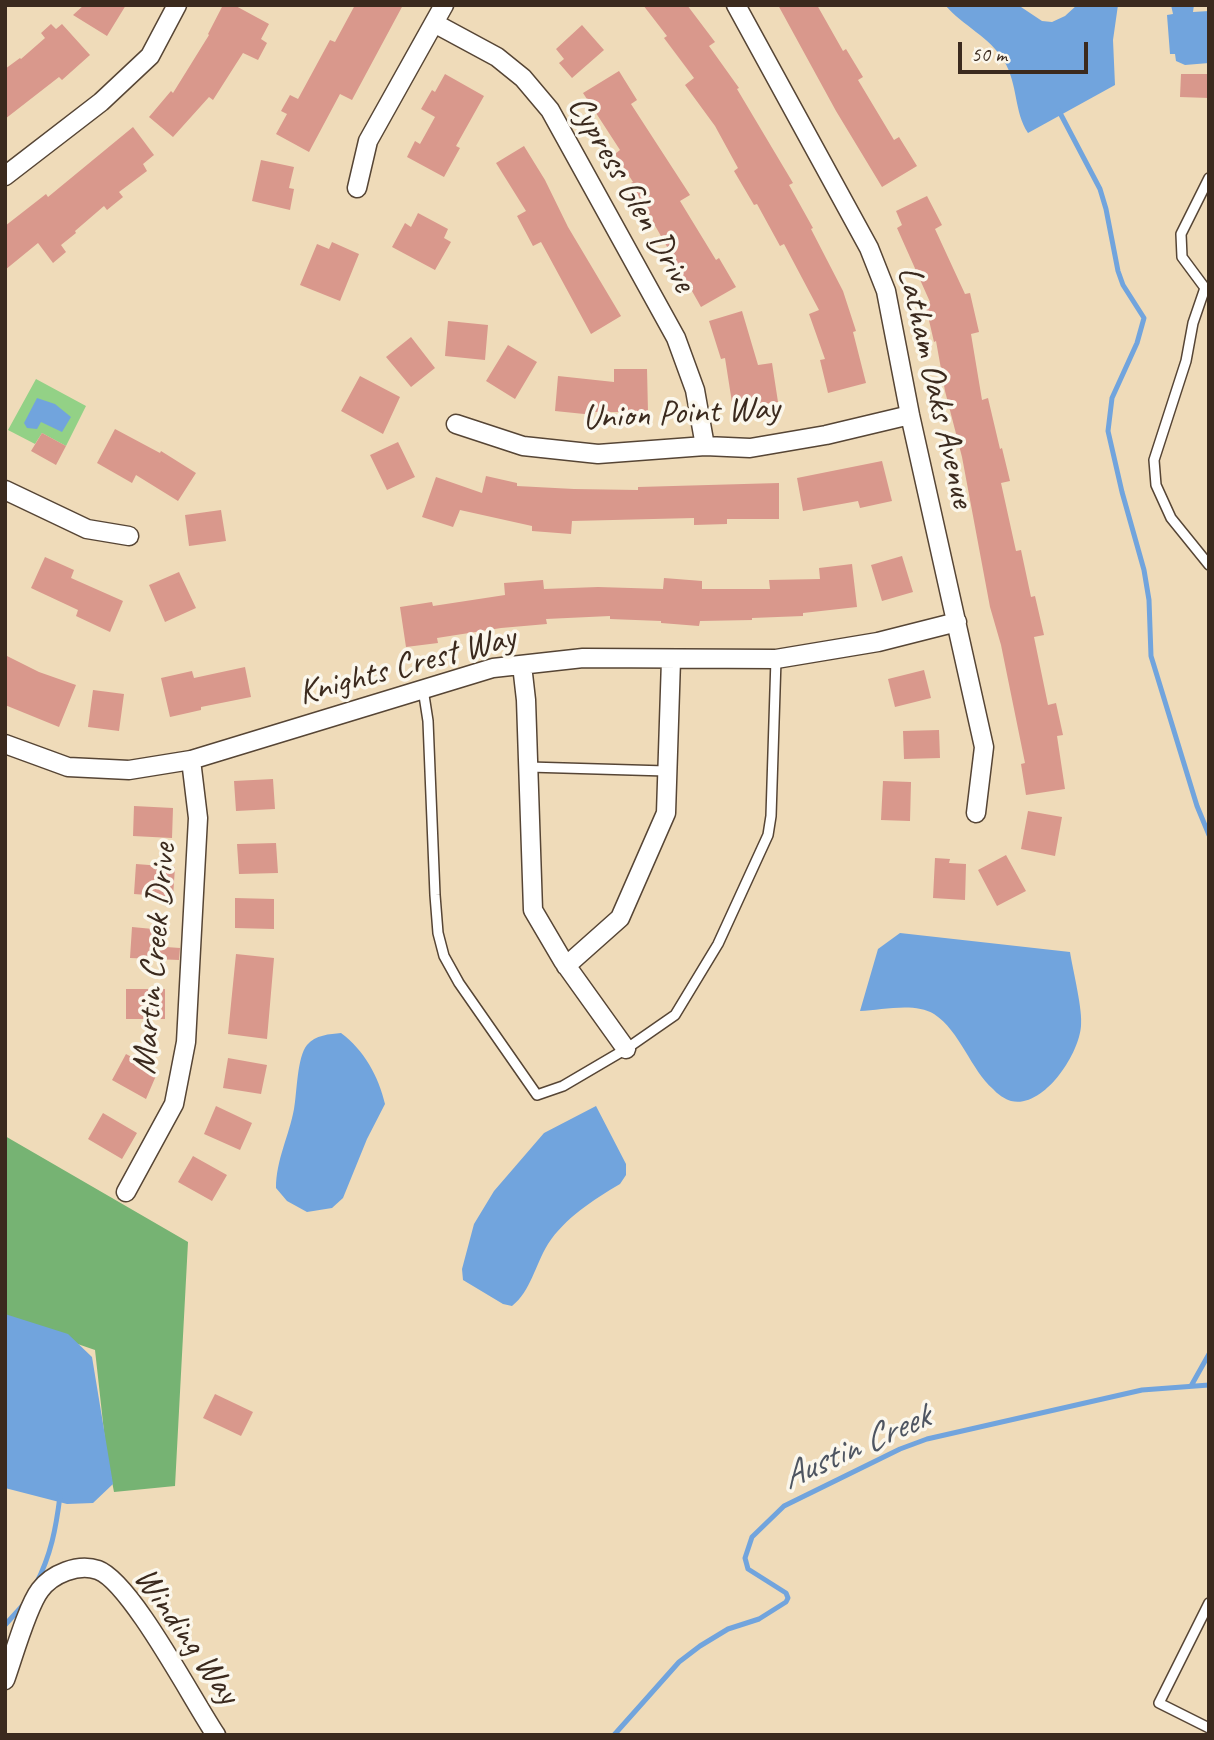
<!DOCTYPE html>
<style>
body{margin:0}
#map{position:relative;width:1214px;height:1740px;overflow:hidden;background:#efdbb9;font-family:Caveat,sans-serif}
canvas{display:block}
.frame{position:absolute;inset:0;border:7px solid #3b2a1e;pointer-events:none}
.scale{position:absolute;left:958px;top:42px;width:130px;height:32px;box-sizing:border-box;border:4px solid #3b2a1e;border-top:0;padding-left:9px;font-size:21px;line-height:24px;white-space:nowrap;color:#3b2a1e;-webkit-text-stroke:5px #fbf7ec;paint-order:stroke}
</style>
<div id="map">
<canvas width="1214" height="1740"></canvas>
<div class="frame"></div>
<div class="scale">50 m</div>
</div>
<script>
const c = document.querySelector('canvas').getContext('2d');
c.lineJoin = 'round';
function fillPath(path, color) { c.fillStyle = color; c.fill(path, 'evenodd'); }
function trace(path, color, width, dash) { c.strokeStyle = color; c.lineWidth = width; c.lineCap = dash ? 'butt' : 'round'; c.setLineDash(dash || []); c.stroke(path); }
function drawText(font, color, halo, rows, align = 'center') {
  c.font = font + ' Caveat,sans-serif'; c.lineWidth = 7; c.setLineDash([]); c.textBaseline = 'middle'; c.strokeStyle = halo; c.fillStyle = color; for (const [text, x, y, turn = 0] of rows) {
    c.save(); c.translate(x, y); c.rotate((+turn || 0) * Math.PI / 180); c.textAlign = isNaN(turn) ? turn : align; if (halo) c.strokeText(text, 0, 0); c.fillText(text, 0, 0); c.restore();
  }
}
const green = new Path2D(`
 M 36,379 L 86,406 L 66,446 L 42,433 L 35,444 L 8,430 Z`);
const forest = new Path2D(`
 M 5,1136 L 188,1242 L 175,1486 L 114,1492 L 106,1450 L 95,1350 L 5,1319 Z`);
const water = new Path2D(`
 M 945,5 L 1018,5 L 1042,21 L 1052,22 L 1065,16 L 1077,5 L 1118,5 L 1113,40 L 1115,85 L 1028,133 C 1014,112 1018,84 1004,61 C 990,37 963,26 945,5 Z
 M 1171,5 L 1194,5 L 1193,12 L 1209,11 L 1209,63 L 1185,65 L 1176,61 L 1175,54 L 1170,54 L 1167,15 L 1173,14 Z
 M 37,398 L 55,404 L 71,417 L 62,432 L 41,422 L 37,429 L 27,428 L 24,423 Z
 M 900,933 L 1070,952 C 1073,971 1083,1010 1081,1026 C 1079,1055 1043,1109 1011,1101 C 1006,1100 996,1093 993,1089 C 971,1070 960,1031 934,1014 C 915,1002 882,1010 860,1011 L 878,949 Z
 M 341,1033 C 364,1050 379,1077 385,1104 L 367,1139 L 343,1198 L 332,1208 L 307,1212 L 287,1201 L 276,1188 C 276,1160 289,1136 294,1109 C 297,1093 297,1057 307,1045 C 315,1035 330,1034 341,1033 Z
 M 596,1106 L 626,1164 L 626,1175 L 620,1184 C 593,1200 565,1218 548,1244 C 535,1265 531,1291 512,1306 L 503,1304 L 463,1280 L 462,1269 L 474,1224 L 494,1191 L 544,1133 Z
 M 5,1314 L 68,1334 L 92,1357 L 113,1484 L 93,1503 L 67,1504 L 5,1488 Z`);
const stream = new Path2D(`
 M 1059,111 L 1100,189 L 1106,209 L 1118,271 L 1123,285 L 1144,318 L 1137,343 L 1112,398 L 1108,431 L 1122,492 L 1144,570 L 1149,600 L 1151,656 L 1197,806 L 1209,835
 M 1191,1386 L 1209,1354
 M 36,1584 C 51,1555 56,1528 60,1496
 M 5,1625 L 24,1604
 M 614,1735 L 679,1662 L 700,1646 L 728,1629 L 759,1619 L 786,1602 L 788,1598 L 786,1593 L 748,1569 L 745,1558 L 752,1537 L 784,1506 L 900,1449 L 927,1439 L 1142,1390 L 1209,1385`);
const building = new Path2D(`
 M 84,5 L 126,5 L 107,36 L 73,15 Z
 M 223,5 L 234,5 L 269,24 L 261,39 L 267,43 L 258,60 L 243,53 L 213,100 L 209,97 L 173,137 L 149,117 L 171,91 L 173,93 L 209,35 L 208,34 Z
 M 355,5 L 403,5 L 352,100 L 340,94 L 309,152 L 276,134 L 287,114 L 281,111 L 290,95 L 298,99 L 330,40 L 335,42 Z
 M 643,5 L 687,5 L 715,42 L 709,46 L 739,88 L 737,89 L 793,183 L 789,185 L 813,228 L 811,229 L 843,291 L 856,331 L 853,332 L 866,383 L 828,393 L 820,360 L 825,359 L 809,314 L 819,310 L 784,244 L 780,246 L 757,204 L 754,205 L 734,171 L 738,168 L 715,126 L 685,85 L 694,78 L 664,38 L 667,36 Z
 M 778,5 L 817,5 L 843,51 L 846,49 L 863,77 L 858,80 L 894,140 L 899,137 L 917,166 L 882,187 L 836,111 Z
 M 51,24 L 56,29 L 62,24 L 90,55 L 62,80 L 59,77 L 5,119 L 5,69 L 20,58 L 21,59 L 45,38 L 41,33 Z
 M 582,25 L 604,50 L 572,78 L 559,63 L 564,59 L 556,49 Z
 M 619,71 L 637,100 L 631,104 L 690,195 L 680,201 L 716,260 L 719,258 L 736,287 L 701,307 L 631,183 L 633,182 L 615,154 L 620,150 L 583,93 Z
 M 445,74 L 484,96 L 456,146 L 460,148 L 444,177 L 407,157 L 415,141 L 420,144 L 435,117 L 421,109 L 432,90 L 435,92 Z
 M 1181,74 L 1209,74 L 1209,98 L 1180,97 Z
 M 133,127 L 154,155 L 143,164 L 147,171 L 119,192 L 123,197 L 107,210 L 104,206 L 75,231 L 76,233 L 61,245 L 66,252 L 53,263 L 38,243 L 5,270 L 5,226 L 46,194 L 48,197 Z
 M 524,146 L 545,180 L 568,227 L 621,316 L 591,334 L 541,242 L 533,246 L 517,216 L 526,211 L 496,163 Z
 M 261,160 L 294,167 L 289,188 L 294,189 L 290,210 L 252,201 Z
 M 927,196 L 942,225 L 935,229 L 965,294 L 970,293 L 979,332 L 971,334 L 982,400 L 988,398 L 1000,449 L 1002,448 L 1010,481 L 1001,483 L 1016,551 L 1021,550 L 1031,597 L 1035,596 L 1044,635 L 1034,637 L 1048,705 L 1056,703 L 1063,735 L 1057,736 L 1065,789 L 1026,795 L 1021,764 L 1025,763 L 1001,645 L 990,607 L 962,457 L 945,391 L 936,341 L 934,342 L 925,303 L 930,302 L 897,228 L 902,225 L 896,211 Z
 M 418,213 L 448,229 L 444,238 L 451,242 L 435,270 L 392,247 L 405,223 L 411,227 Z
 M 332,242 L 359,254 L 340,301 L 300,285 L 317,244 L 329,249 Z
 M 742,311 L 758,365 L 772,363 L 778,402 L 733,409 L 725,358 L 721,359 L 709,321 Z
 M 448,321 L 488,325 L 485,360 L 445,356 Z
 M 411,337 L 435,368 L 411,387 L 386,357 Z
 M 508,345 L 537,362 L 515,399 L 486,381 Z
 M 614,369 L 647,369 L 648,412 L 595,412 L 594,415 L 555,411 L 558,376 L 614,382 Z
 M 360,376 L 400,397 L 383,434 L 341,411 Z
 M 115,429 L 160,453 L 161,451 L 196,473 L 178,501 L 136,475 L 132,483 L 97,463 Z
 M 42,433 L 66,446 L 56,465 L 31,451 Z
 M 398,442 L 415,477 L 387,490 L 370,455 Z
 M 882,461 L 892,501 L 860,508 L 858,501 L 803,511 L 797,478 Z
 M 486,476 L 517,483 L 517,486 L 574,489 L 638,490 L 638,487 L 779,483 L 779,519 L 727,519 L 727,524 L 694,525 L 694,518 L 572,521 L 571,534 L 532,531 L 532,526 L 460,510 L 453,527 L 422,517 L 436,477 L 482,493 Z
 M 221,510 L 226,541 L 189,546 L 185,515 Z
 M 902,556 L 913,592 L 882,601 L 871,565 Z
 M 45,557 L 74,570 L 71,578 L 123,601 L 110,632 L 76,616 L 78,610 L 31,588 Z
 M 852,564 L 857,607 L 803,613 L 803,616 L 752,618 L 752,620 L 700,621 L 699,626 L 661,623 L 661,621 L 610,619 L 610,616 L 546,619 L 547,624 L 501,628 L 437,638 L 438,643 L 406,647 L 400,607 L 432,602 L 433,606 L 505,595 L 504,583 L 543,580 L 544,589 L 598,587 L 663,589 L 664,578 L 702,581 L 702,589 L 770,589 L 769,580 L 820,579 L 819,568 Z
 M 179,572 L 196,608 L 165,622 L 149,585 Z
 M 5,655 L 39,672 L 76,685 L 59,727 L 5,705 Z
 M 245,667 L 251,697 L 201,707 L 201,710 L 170,717 L 161,678 L 192,671 L 194,678 Z
 M 924,670 L 931,698 L 895,707 L 888,679 Z
 M 93,690 L 124,694 L 119,731 L 88,727 Z
 M 939,730 L 940,758 L 904,759 L 903,731 Z
 M 273,779 L 275,809 L 236,811 L 234,781 Z
 M 883,781 L 911,782 L 910,821 L 881,820 Z
 M 134,806 L 173,808 L 172,838 L 133,836 Z
 M 1028,811 L 1062,817 L 1055,856 L 1021,849 Z
 M 276,843 L 278,873 L 239,874 L 237,844 Z
 M 1006,855 L 1026,891 L 997,906 L 978,870 Z
 M 935,858 L 950,859 L 949,863 L 966,864 L 965,900 L 933,898 Z
 M 136,864 L 175,867 L 173,897 L 134,894 Z
 M 235,898 L 274,899 L 274,929 L 235,928 Z
 M 132,927 L 153,929 L 152,946 L 180,948 L 179,960 L 130,958 Z
 M 236,954 L 274,958 L 267,1039 L 228,1034 Z
 M 126,989 L 165,989 L 165,1019 L 126,1019 Z
 M 126,1054 L 158,1071 L 146,1099 L 112,1080 Z
 M 228,1058 L 267,1065 L 261,1094 L 223,1088 Z
 M 216,1106 L 252,1123 L 240,1150 L 204,1134 Z
 M 103,1113 L 137,1133 L 122,1159 L 88,1139 Z
 M 193,1156 L 227,1175 L 212,1201 L 178,1182 Z
 M 215,1394 L 253,1412 L 241,1436 L 203,1418 Z`);
const service = new Path2D(`
 M 1209,178 L 1181,234 L 1182,257 L 1205,288 L 1209,289
 M 1205,288 L 1193,323 L 1186,361 L 1154,460 L 1156,485 L 1171,518 L 1209,565
 M 423,689 L 428,721 L 435,895 L 438,933 L 444,956 L 459,983 L 537,1095 L 563,1086 L 626,1049 L 675,1015 L 718,944 L 768,835 L 771,816 L 776,659
 M 529,767 L 666,771
 M 1209,1603 L 1159,1703 L 1209,1728`);
const minor = new Path2D(`
 M 736,5 L 869,248 L 886,291 L 910,415 L 984,747 L 976,813
 M 434,23 L 497,57 L 523,78 L 550,110 L 676,338 L 695,390 L 705,446
 M 5,176 L 101,102 L 150,56 L 177,5
 M 357,188 L 368,141 L 444,5
 M 456,424 L 523,446 L 598,454 L 705,446 L 750,448 L 826,435 L 910,415
 M 5,490 L 87,529 L 129,536
 M 522,665 L 526,700 L 533,910 L 563,961 L 626,1049
 M 5,744 L 68,767 L 129,770 L 191,760 L 493,668 L 583,658 L 776,659 L 878,642 L 957,622
 M 566,966 L 620,918 L 666,813 L 671,660
 M 126,1192 L 174,1104 L 186,1042 L 198,818 L 191,760
 M 5,1680 C 13,1658 27,1607 40,1590 C 52,1574 78,1563 98,1570 C 131,1582 193,1701 216,1735`);
const streetNames = [
 ["Cypress Glen Drive",631,194,60],
 ["Latham Oaks Avenue",935,387,77],
 ["Union Point Way",681,414,-3],
 ["Knights Crest Way",407,666,-15],
 ["Martin Creek Drive",155,959,-85],
 ["Winding Way",186,1636,55]
];
const waterNames = [
 ["Austin Creek",856,1448,-24]
];
fillPath(green, '#93d186');
fillPath(forest, '#76b373');
fillPath(water, '#71a4dd');
trace(stream, '#71a4dd', 5);
fillPath(building, '#d9988c');
trace(service, '#564535', 12);
trace(minor, '#564535', 21);
trace(service, '#fff', 9);
trace(minor, '#fff', 18);
drawText('35px', '#3b2a1e', '#fbf7ec', streetNames);
drawText('italic 37px', '#4e5561', '#fbf7ec', waterNames);
</script>
